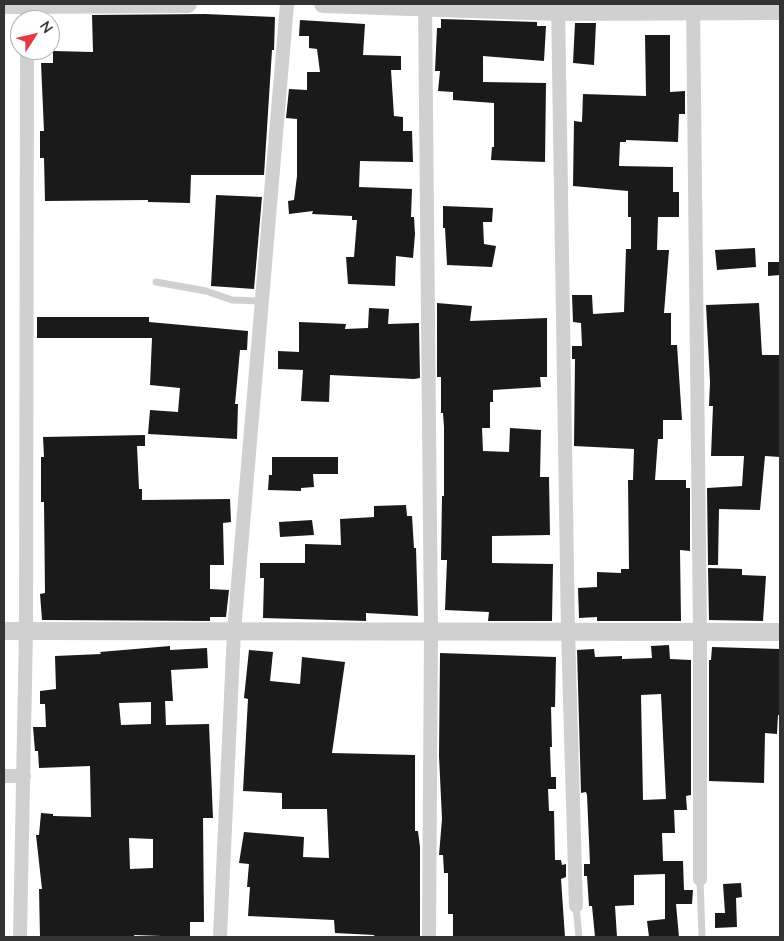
<!DOCTYPE html>
<style>
body{margin:0}
#map{position:relative;width:784px;height:941px;overflow:hidden;background:#fff;font-family:Lato,sans-serif}
canvas{display:block}
.frame{position:absolute;inset:0;border:5px solid #333;pointer-events:none}
.north{position:absolute;left:10px;top:10px;width:50px;height:50px;box-sizing:border-box;background:#fff;border:1px solid #adadad;border-radius:50%;rotate:55deg;font-size:14px;font-weight:700;line-height:20px;text-align:center;color:#333}
.north::after{content:'';display:block;margin:auto;width:18px;height:22px;background:#e63946;clip-path:polygon(50% 0,100% 100%,50% 72%,0 100%)}
</style>
<div id="map">
<canvas width="784" height="941"></canvas>
<div class="frame"></div>
<div class="north">N</div>
</div>
<script>
const c = document.querySelector('canvas').getContext('2d');
c.lineJoin = 'round';
function fillPath(path, color) { c.fillStyle = color; c.fill(path, 'evenodd'); }
function trace(path, color, width, dash) { c.strokeStyle = color; c.lineWidth = width; c.lineCap = dash ? 'butt' : 'round'; c.setLineDash(dash || []); c.stroke(path); }
const building = new Path2D(`
 M 205,14 L 275,17 L 274,50 L 272,50 L 264,175 L 191,175 L 190,203 L 148,202 L 148,200 L 45,201 L 44,158 L 40,158 L 40,131 L 44,131 L 41,63 L 53,63 L 53,51 L 93,52 L 92,15 Z
 M 441,19 L 537,22 L 537,26 L 546,26 L 544,61 L 483,56 L 483,82 L 546,83 L 545,162 L 491,160 L 492,147 L 494,147 L 494,103 L 453,100 L 453,92 L 438,91 L 440,71 L 435,71 L 437,28 L 441,28 Z
 M 300,20 L 365,24 L 363,55 L 401,56 L 401,70 L 391,70 L 394,116 L 403,117 L 403,131 L 412,131 L 413,162 L 360,161 L 359,187 L 412,189 L 411,217 L 414,217 L 415,234 L 413,258 L 396,256 L 395,286 L 348,284 L 346,257 L 354,257 L 357,220 L 352,220 L 352,216 L 312,214 L 313,211 L 289,214 L 288,201 L 294,200 L 297,176 L 297,119 L 286,118 L 289,89 L 307,90 L 307,72 L 320,72 L 317,49 L 309,48 L 309,36 L 299,36 Z
 M 575,23 L 596,23 L 594,65 L 573,63 Z
 M 645,35 L 670,35 L 670,92 L 685,91 L 685,114 L 679,114 L 678,142 L 626,140 L 626,142 L 620,142 L 619,166 L 673,167 L 673,192 L 679,192 L 679,217 L 658,217 L 657,250 L 669,250 L 664,313 L 671,313 L 671,345 L 677,345 L 682,420 L 663,420 L 663,439 L 658,439 L 655,480 L 686,480 L 686,488 L 690,488 L 690,551 L 680,550 L 681,621 L 597,621 L 597,617 L 579,618 L 578,588 L 597,587 L 597,572 L 621,573 L 621,569 L 629,569 L 628,480 L 633,480 L 634,449 L 574,446 L 575,359 L 572,359 L 572,346 L 582,346 L 581,323 L 573,322 L 572,295 L 592,295 L 593,314 L 624,312 L 626,249 L 631,249 L 631,217 L 628,217 L 628,191 L 573,186 L 574,121 L 582,122 L 583,94 L 646,96 Z
 M 216,195 L 262,197 L 254,289 L 211,286 Z
 M 443,206 L 493,208 L 492,222 L 483,222 L 484,244 L 496,246 L 492,267 L 447,265 L 445,228 L 443,228 Z
 M 755,248 L 756,267 L 717,270 L 715,250 Z
 M 768,262 L 780,262 L 780,275 L 768,276 Z
 M 437,303 L 472,306 L 470,321 L 547,318 L 547,377 L 540,377 L 541,387 L 493,390 L 493,402 L 490,402 L 490,428 L 482,428 L 483,451 L 509,452 L 510,428 L 541,430 L 540,477 L 549,477 L 550,535 L 492,536 L 492,563 L 553,564 L 552,621 L 488,621 L 489,612 L 445,610 L 447,560 L 441,560 L 442,496 L 444,496 L 444,427 L 443,413 L 441,413 L 441,377 L 437,377 Z
 M 759,303 L 762,355 L 780,355 L 780,457 L 765,456 L 760,510 L 719,509 L 718,565 L 708,565 L 707,488 L 742,486 L 744,456 L 711,456 L 713,406 L 709,406 L 710,382 L 706,305 Z
 M 369,308 L 389,309 L 388,324 L 419,323 L 420,378 L 414,379 L 330,375 L 329,402 L 301,401 L 303,370 L 278,369 L 278,351 L 299,352 L 299,322 L 346,324 L 345,329 L 368,328 Z
 M 37,317 L 149,317 L 149,322 L 248,331 L 247,350 L 240,350 L 235,404 L 238,404 L 237,439 L 148,434 L 150,410 L 178,412 L 180,388 L 150,385 L 152,338 L 37,338 Z
 M 145,435 L 145,446 L 137,446 L 139,489 L 142,489 L 142,500 L 230,499 L 231,522 L 223,523 L 224,565 L 210,565 L 210,589 L 229,590 L 226,617 L 210,617 L 210,621 L 42,620 L 40,594 L 45,593 L 44,502 L 41,502 L 41,457 L 44,457 L 43,437 Z
 M 272,457 L 338,457 L 338,474 L 313,474 L 314,487 L 301,488 L 301,491 L 268,490 L 269,475 L 272,475 Z
 M 406,505 L 407,516 L 412,516 L 414,548 L 416,548 L 418,616 L 366,613 L 366,621 L 263,618 L 264,578 L 260,578 L 260,563 L 305,563 L 305,544 L 341,545 L 340,519 L 374,517 L 374,506 Z
 M 312,520 L 314,535 L 280,537 L 279,522 Z
 M 708,568 L 742,569 L 742,575 L 766,576 L 763,621 L 709,620 Z
 M 669,645 L 670,659 L 691,660 L 691,795 L 686,796 L 687,810 L 674,810 L 675,833 L 662,833 L 663,861 L 683,861 L 684,890 L 693,890 L 692,904 L 676,904 L 679,937 L 649,937 L 647,921 L 665,919 L 665,874 L 634,875 L 634,905 L 615,906 L 617,937 L 595,937 L 592,906 L 589,906 L 587,876 L 584,876 L 584,864 L 590,864 L 587,795 L 586,792 L 581,793 L 577,650 L 594,649 L 595,657 L 622,656 L 622,659 L 652,658 L 651,646 ZM 661,694 L 666,799 L 643,800 L 641,695 Z
 M 170,646 L 170,650 L 207,648 L 208,668 L 171,670 L 173,701 L 165,701 L 166,725 L 209,724 L 213,818 L 203,818 L 204,922 L 190,922 L 190,937 L 134,935 L 135,937 L 40,937 L 39,889 L 42,889 L 36,835 L 39,835 L 41,813 L 53,814 L 53,816 L 91,817 L 90,766 L 39,768 L 38,751 L 35,751 L 33,727 L 46,727 L 45,704 L 40,704 L 40,691 L 56,689 L 55,656 L 101,654 L 100,652 ZM 151,702 L 151,724 L 121,725 L 119,703 ZM 129,838 L 153,839 L 153,868 L 130,869 Z
 M 712,647 L 780,649 L 780,715 L 778,715 L 777,734 L 765,733 L 764,783 L 709,781 L 709,660 L 711,660 Z
 M 249,650 L 273,652 L 270,681 L 300,684 L 302,657 L 345,662 L 332,753 L 415,755 L 415,831 L 418,831 L 420,847 L 420,937 L 375,937 L 374,935 L 335,933 L 334,920 L 248,916 L 250,887 L 247,887 L 249,864 L 239,863 L 244,832 L 304,837 L 303,857 L 329,858 L 327,809 L 282,809 L 282,793 L 243,791 L 248,699 L 244,698 Z
 M 440,653 L 556,657 L 555,707 L 551,707 L 552,747 L 550,747 L 551,777 L 556,777 L 556,789 L 548,789 L 549,811 L 554,811 L 555,860 L 561,860 L 562,865 L 566,864 L 566,877 L 561,879 L 565,937 L 453,937 L 453,914 L 448,914 L 448,873 L 444,873 L 443,855 L 439,855 L 442,819 L 439,756 Z
 M 741,883 L 742,897 L 736,898 L 737,927 L 715,928 L 715,913 L 725,913 L 723,884 Z`);
const service = new Path2D(`
 M 156,282 L 206,291 L 232,300 L 262,301
 M 700,879 L 702,937
 M 576,906 L 579,937`);
const minor = new Path2D(`
 M 425,4 L 431,632 L 429,937
 M 558,4 L 568,632 L 576,906
 M 693,4 L 700,632 L 700,879
 M 27,20 L 27,4
 M 4,776 L 24,776
 M 20,937 L 26,631 L 27,50
 M 220,937 L 234,631 L 287,4`);
const tertiary = new Path2D(`
 M 323,4 L 558,12 L 780,11
 M 4,5 L 188,4
 M 4,631 L 780,632`);
fillPath(building, '#1a1a1a');
trace(service, '#d0d0d0', 7);
trace(minor, '#d0d0d0', 14);
trace(tertiary, '#d0d0d0', 18);
</script>
